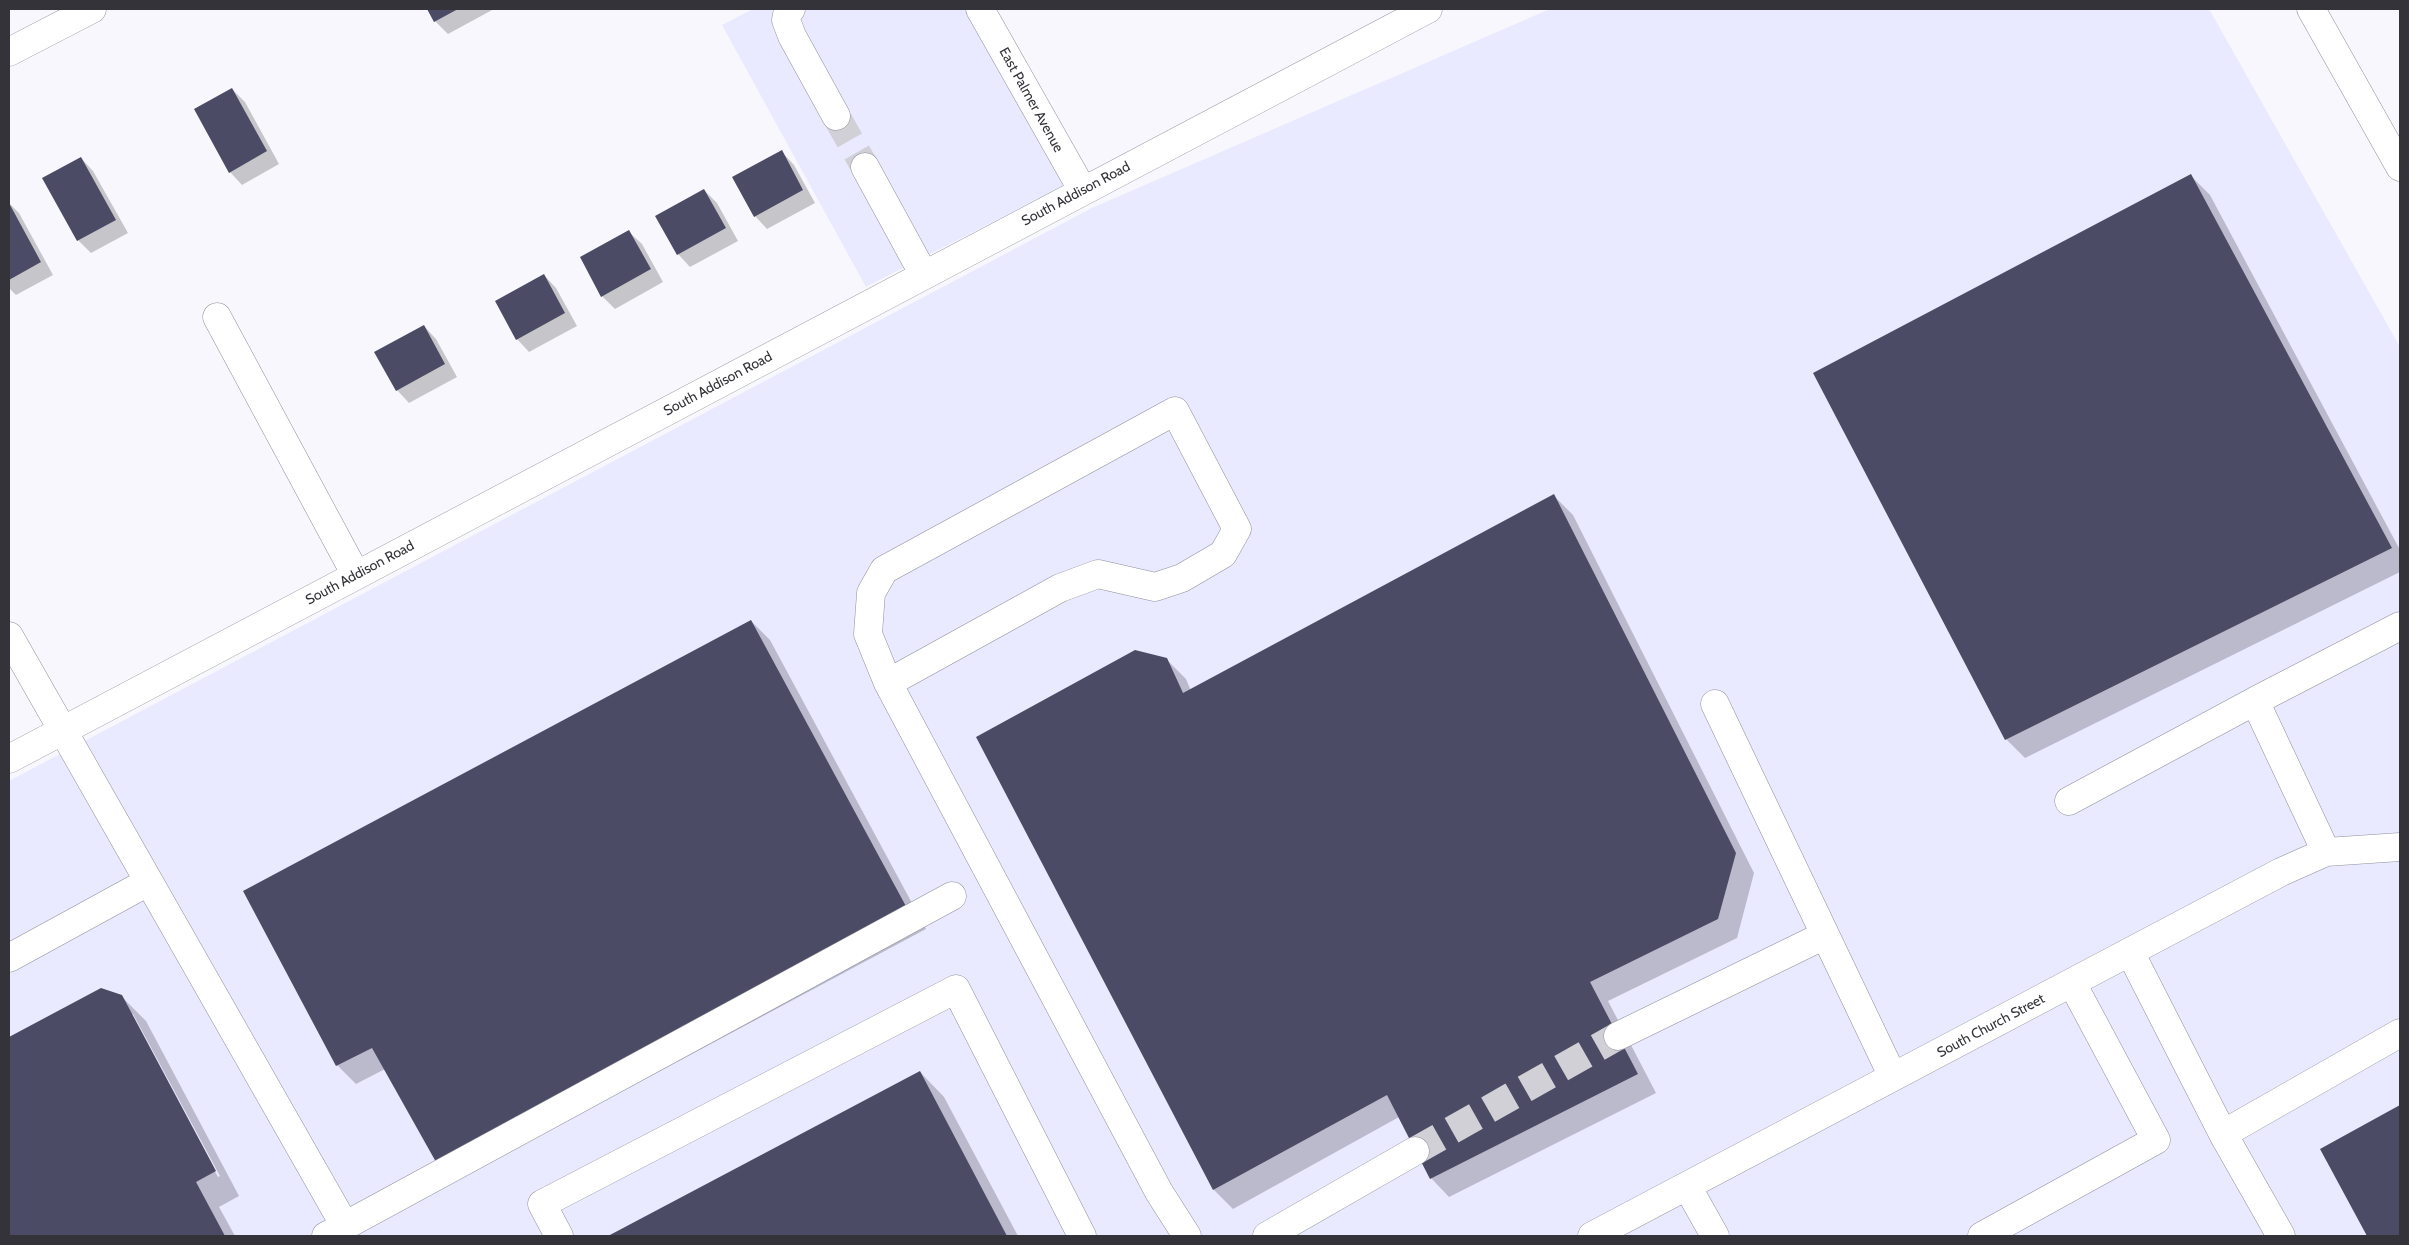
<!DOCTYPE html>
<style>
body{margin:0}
#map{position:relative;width:2409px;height:1245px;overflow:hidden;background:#f7f7fd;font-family:Cabin,sans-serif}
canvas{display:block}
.frame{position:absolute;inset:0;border:10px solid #333339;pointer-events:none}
</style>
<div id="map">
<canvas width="2409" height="1245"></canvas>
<div class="frame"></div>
</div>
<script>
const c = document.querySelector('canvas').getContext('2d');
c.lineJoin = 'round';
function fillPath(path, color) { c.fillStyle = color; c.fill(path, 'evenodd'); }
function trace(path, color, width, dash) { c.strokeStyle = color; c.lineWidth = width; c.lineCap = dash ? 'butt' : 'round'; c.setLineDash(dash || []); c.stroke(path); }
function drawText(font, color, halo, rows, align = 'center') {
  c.font = font + ' Cabin,sans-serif'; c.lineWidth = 5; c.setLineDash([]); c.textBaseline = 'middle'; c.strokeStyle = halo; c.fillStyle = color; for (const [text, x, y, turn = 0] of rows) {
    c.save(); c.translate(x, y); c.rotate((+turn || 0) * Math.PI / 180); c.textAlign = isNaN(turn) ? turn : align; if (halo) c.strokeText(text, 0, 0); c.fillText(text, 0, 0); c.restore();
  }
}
const built = new Path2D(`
 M 753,9 L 971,9 L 1068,183 L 866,287 L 722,25 Z
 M 1550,9 L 2209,9 L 2400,347 L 2400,1236 L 9,1236 L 9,781 L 1092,208 Z`);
const shadow = new Path2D(`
 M 428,9 L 494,9 L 448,34 L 435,21 Z
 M 232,89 L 245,102 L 279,164 L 242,185 L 230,172 Z
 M 782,152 L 794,165 L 815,203 L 767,229 L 755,216 Z
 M 81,158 L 93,171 L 128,233 L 91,253 L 78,240 L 44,179 Z
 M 2191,176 L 2210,195 L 2400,550 L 2400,572 L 2025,758 L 2006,739 L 1815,374 Z
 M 704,190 L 717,203 L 738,241 L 690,267 L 678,254 Z
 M 9,203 L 19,213 L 53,275 L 16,295 L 9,288 Z
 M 629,232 L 642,244 L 663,282 L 615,309 L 602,296 Z
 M 544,275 L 556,288 L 577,326 L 529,352 L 517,339 Z
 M 424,326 L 436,339 L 457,377 L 409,403 L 397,390 Z
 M 1554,496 L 1573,515 L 1754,873 L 1737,938 L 1608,1001 L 1656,1093 L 1449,1197 L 1431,1178 L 1399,1117 L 1233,1209 L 1214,1190 L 978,737 L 1166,659 L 1186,679 L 1191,691 Z
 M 751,621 L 770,640 L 926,929 L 456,1180 L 385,1069 L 356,1084 L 337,1065 Z
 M 101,989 L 121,996 L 146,1021 L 239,1196 L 219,1207 L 235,1236 L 9,1236 L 9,1038 ZM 130,1014 L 133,1014 L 220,1176 L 218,1177 Z
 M 920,1072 L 944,1097 L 1018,1236 L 612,1236 Z
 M 2400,1106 L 2400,1236 L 2368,1236 L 2322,1150 Z`);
const building = new Path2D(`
 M 427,9 L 458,9 L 434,22 Z
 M 232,88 L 267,151 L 229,173 L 194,109 Z
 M 782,150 L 803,190 L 754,217 L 732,177 Z
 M 81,157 L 116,220 L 77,241 L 42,178 Z
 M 2191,174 L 2392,548 L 2005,740 L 1813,373 Z
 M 704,189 L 726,228 L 677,255 L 655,216 Z
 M 9,203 L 41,262 L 9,280 Z
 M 629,230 L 651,269 L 601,297 L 580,257 Z
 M 544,274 L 565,313 L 516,340 L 495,301 Z
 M 424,325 L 445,364 L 396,391 L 374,352 Z
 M 1554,494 L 1736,853 L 1718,919 L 1590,982 L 1638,1074 L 1430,1179 L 1387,1095 L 1213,1190 L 976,737 L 1135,650 L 1167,658 L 1183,693 Z
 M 751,620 L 908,910 L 436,1162 L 372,1048 L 336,1066 L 243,891 Z
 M 101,988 L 122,995 L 216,1171 L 196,1182 L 225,1236 L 9,1236 L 9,1037 Z
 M 920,1071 L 1007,1236 L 608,1236 Z
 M 2400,1105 L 2400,1236 L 2367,1236 L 2320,1149 Z`);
const minorTunnel = new Path2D(`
 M 836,116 L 865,167
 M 1415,1151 L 1618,1036`);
const minor = new Path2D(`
 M 791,9 L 788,10 L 786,20 L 792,36 L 836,116
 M 980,9 L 1083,191
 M 2311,9 L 2400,167
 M 9,52 L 92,9
 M 865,167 L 924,275
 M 217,317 L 356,575
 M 9,636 L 345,1226
 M 888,683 L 1060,588 L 1098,574 L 1155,587 L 1182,578 L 1223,554 L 1237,529 L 1175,411 L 884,570 L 871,593 L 868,634 L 888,683 L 1159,1192 L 1187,1236
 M 2255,701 L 2400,626
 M 1715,704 L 1893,1077
 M 9,759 L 1428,9
 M 2069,801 L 2255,701 L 2326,852
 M 2130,952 L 2223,1134 L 2281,1236
 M 9,958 L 148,882
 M 1618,1036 L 1825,935
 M 2223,1134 L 2400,1033
 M 1687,1186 L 1715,1236
 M 326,1236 L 952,896
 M 559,1236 L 542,1204 L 956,989 L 1082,1236
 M 1267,1236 L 1415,1151
 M 1592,1236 L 2281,872 L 2326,852 L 2400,847
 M 1982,1236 L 2156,1140 L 2072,983`);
const streetNames = [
 ["East Palmer Avenue",1031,100,61],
 ["South Addison Road",1076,194,-28],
 ["South Addison Road",718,384,-28],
 ["South Addison Road",360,573,-28],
 ["South Church Street",1991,1026,-28]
];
fillPath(built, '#e9e9ff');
fillPath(shadow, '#0003');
fillPath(building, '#4b4b65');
trace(minorTunnel, '#d0d0d6', 28, [28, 14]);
trace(minor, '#8f909c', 29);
trace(minor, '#fff', 28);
drawText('14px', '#333339', '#fff', streetNames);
</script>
